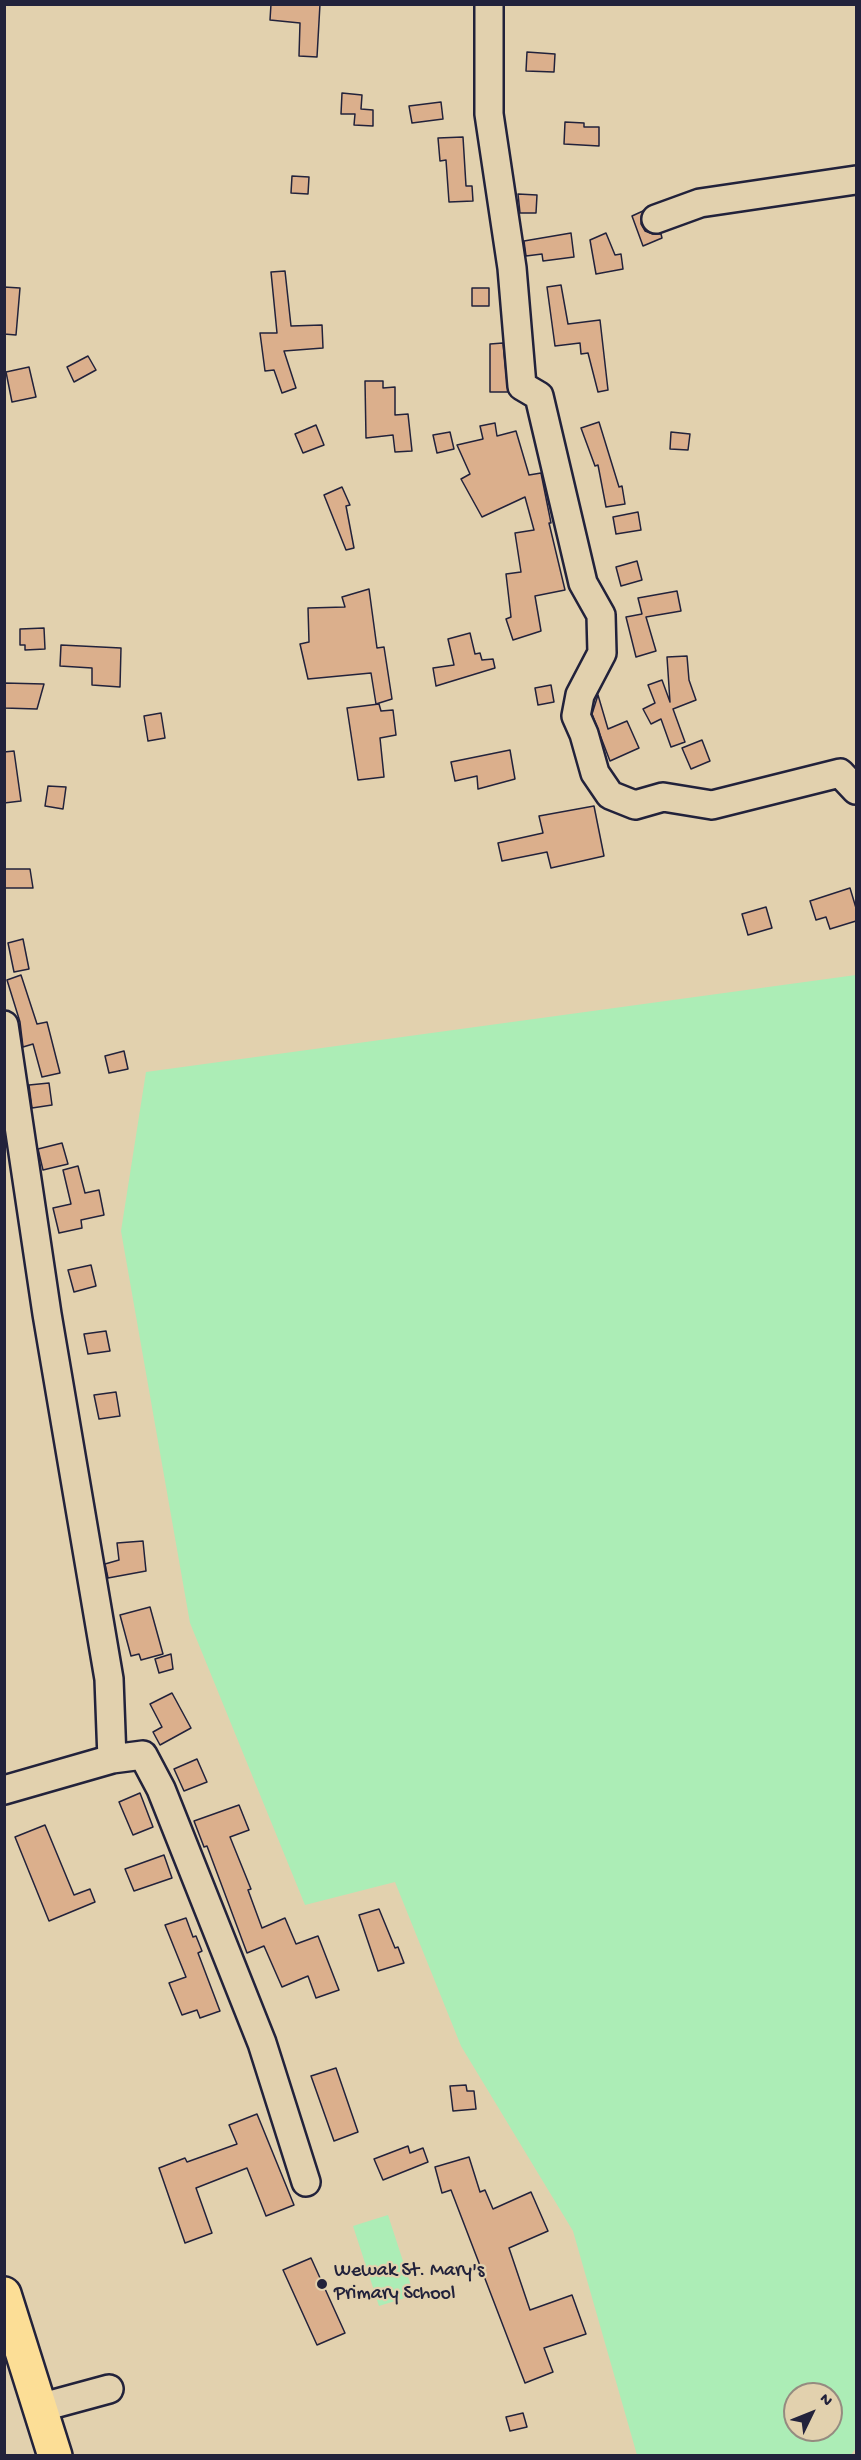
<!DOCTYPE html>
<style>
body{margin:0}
#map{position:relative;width:861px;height:2460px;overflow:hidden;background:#e2d1ae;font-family:"Gochi Hand",sans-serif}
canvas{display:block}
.frame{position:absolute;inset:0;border:6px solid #22223b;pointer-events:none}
.north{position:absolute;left:783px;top:2382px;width:60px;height:60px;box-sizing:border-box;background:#e2d1ae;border:2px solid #958b80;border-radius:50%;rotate:47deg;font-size:16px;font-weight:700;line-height:24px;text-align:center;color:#22223b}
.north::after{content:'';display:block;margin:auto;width:21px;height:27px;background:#22223b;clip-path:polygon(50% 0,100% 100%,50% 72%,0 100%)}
</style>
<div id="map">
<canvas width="861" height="2460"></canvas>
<div class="frame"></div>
<div class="north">N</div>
</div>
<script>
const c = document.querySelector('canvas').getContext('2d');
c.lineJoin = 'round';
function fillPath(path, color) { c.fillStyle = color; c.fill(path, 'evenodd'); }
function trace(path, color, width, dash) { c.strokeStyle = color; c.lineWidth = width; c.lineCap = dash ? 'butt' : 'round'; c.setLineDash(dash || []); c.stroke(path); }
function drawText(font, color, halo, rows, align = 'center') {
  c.font = font + ' "Gochi Hand",sans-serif'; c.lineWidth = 4.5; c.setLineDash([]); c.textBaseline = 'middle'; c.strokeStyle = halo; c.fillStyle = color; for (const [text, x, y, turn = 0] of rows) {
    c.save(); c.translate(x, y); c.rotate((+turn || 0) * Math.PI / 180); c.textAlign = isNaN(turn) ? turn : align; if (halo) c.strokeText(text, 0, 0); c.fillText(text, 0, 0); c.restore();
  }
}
const green = new Path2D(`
 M 856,975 L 856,2448 L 850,2456 L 637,2455 L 573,2231 L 461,2046 L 395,1882 L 305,1905 L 190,1623 L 121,1231 L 146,1072 ZM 795,2394 L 831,2394 L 831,2430 L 795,2430 Z
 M 388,2215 L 414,2295 L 379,2306 L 353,2226 Z`);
const building = new Path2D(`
 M 271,4 L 320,4 L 317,57 L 299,56 L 300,23 L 270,20 Z
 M 527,52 L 555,54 L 554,72 L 526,71 Z
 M 342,93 L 362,95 L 361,109 L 373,110 L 373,126 L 354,125 L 355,114 L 341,114 Z
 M 441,102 L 443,119 L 412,123 L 409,106 Z
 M 565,122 L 584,123 L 584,127 L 599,127 L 599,146 L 564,144 Z
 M 463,137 L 466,186 L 472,186 L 473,201 L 449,202 L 446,160 L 440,161 L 438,138 Z
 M 292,176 L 309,177 L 308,194 L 291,193 Z
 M 518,194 L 537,195 L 536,213 L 520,213 Z
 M 643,211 L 641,224 L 645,231 L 653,234 L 661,234 L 662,238 L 643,246 L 632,216 Z
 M 571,233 L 574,257 L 543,261 L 542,254 L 526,256 L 524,241 Z
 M 606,233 L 615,255 L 621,254 L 623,269 L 596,274 L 590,240 Z
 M 285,271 L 291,326 L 322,325 L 323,348 L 284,351 L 296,388 L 282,393 L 274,370 L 265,371 L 260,333 L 277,333 L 271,272 Z
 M 561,285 L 568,324 L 600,320 L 608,390 L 598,392 L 588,353 L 581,354 L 580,343 L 555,346 L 547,287 Z
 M 4,287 L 20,288 L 16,335 L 4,334 Z
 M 472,288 L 489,288 L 489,306 L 472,306 Z
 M 503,343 L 508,392 L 490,392 L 490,344 Z
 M 88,356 L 96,370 L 74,382 L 67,367 Z
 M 29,367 L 36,397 L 12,402 L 6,372 Z
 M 365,381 L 383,381 L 383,388 L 395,387 L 395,415 L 408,414 L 412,451 L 395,452 L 393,435 L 366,438 Z
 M 599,422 L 619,487 L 622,486 L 625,504 L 606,507 L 598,465 L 595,466 L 581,428 Z
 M 495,423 L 497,436 L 516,431 L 529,475 L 541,473 L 551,523 L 549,523 L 565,590 L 535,596 L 541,631 L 513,640 L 506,619 L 511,617 L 506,574 L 521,572 L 515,533 L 534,530 L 525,497 L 482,517 L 461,479 L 470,474 L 457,445 L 483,439 L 480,426 Z
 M 316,425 L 324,445 L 303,453 L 295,434 Z
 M 450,432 L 454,449 L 437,453 L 433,435 Z
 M 671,432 L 690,434 L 688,450 L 670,449 Z
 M 342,487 L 350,505 L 346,506 L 354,548 L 346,550 L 324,495 Z
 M 638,512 L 641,530 L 616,534 L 613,517 Z
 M 637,561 L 642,580 L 621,586 L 616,567 Z
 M 369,589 L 377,648 L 384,647 L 392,699 L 376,704 L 371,673 L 308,679 L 300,644 L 309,642 L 308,608 L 345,607 L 342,597 Z
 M 677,591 L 681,611 L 646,617 L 656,651 L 636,657 L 626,617 L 642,614 L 638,598 Z
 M 44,628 L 45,649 L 25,650 L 25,645 L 20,645 L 20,629 Z
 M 470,633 L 475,654 L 480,653 L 482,660 L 493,659 L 495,668 L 436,686 L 433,668 L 454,665 L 448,639 Z
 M 61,645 L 121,648 L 120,687 L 92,685 L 92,668 L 60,666 Z
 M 687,656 L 689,680 L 696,700 L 673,709 L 685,742 L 671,747 L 661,719 L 651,724 L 643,709 L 655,703 L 648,685 L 662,680 L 670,702 L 667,657 Z
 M 4,683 L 44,684 L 37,709 L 4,708 Z
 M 551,685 L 554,702 L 538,705 L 535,688 Z
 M 598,695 L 608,729 L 627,721 L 639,748 L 610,761 L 592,714 Z
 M 379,704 L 381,711 L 393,710 L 396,735 L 380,738 L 384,777 L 358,780 L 347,708 Z
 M 161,713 L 165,738 L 148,741 L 144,716 Z
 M 702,740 L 710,761 L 691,769 L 682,748 Z
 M 510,750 L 515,779 L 478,789 L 477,776 L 455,781 L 451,762 Z
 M 14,751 L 21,801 L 4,803 L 4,752 Z
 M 48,786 L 66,787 L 63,809 L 45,806 Z
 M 594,806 L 604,856 L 551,868 L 547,852 L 502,861 L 498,843 L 543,833 L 539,816 Z
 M 4,869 L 30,869 L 33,888 L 4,888 Z
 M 850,888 L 856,908 L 856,921 L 830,929 L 826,917 L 816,920 L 810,901 Z
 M 766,907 L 772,928 L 748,935 L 742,914 Z
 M 23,939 L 29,969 L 14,972 L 8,943 Z
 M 21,975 L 37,1024 L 47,1022 L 60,1073 L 42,1077 L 33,1044 L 23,1047 L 20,1022 L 7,980 Z
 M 124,1051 L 128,1069 L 109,1073 L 105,1056 Z
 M 49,1083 L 52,1105 L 32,1108 L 29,1085 Z
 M 62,1143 L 68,1164 L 43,1170 L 38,1149 Z
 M 78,1166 L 85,1193 L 99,1190 L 104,1215 L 81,1220 L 82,1228 L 59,1233 L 53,1208 L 71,1204 L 63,1170 Z
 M 91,1265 L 96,1286 L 74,1292 L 68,1270 Z
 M 106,1331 L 110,1351 L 88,1354 L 84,1334 Z
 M 116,1392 L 120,1416 L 99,1419 L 94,1395 Z
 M 143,1541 L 146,1571 L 108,1578 L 105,1564 L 119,1560 L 117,1543 Z
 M 150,1607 L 163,1654 L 141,1660 L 139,1654 L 131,1656 L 120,1615 Z
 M 171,1654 L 173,1669 L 159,1673 L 155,1659 Z
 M 172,1693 L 191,1728 L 160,1745 L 153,1732 L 162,1727 L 150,1704 Z
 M 197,1759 L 207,1782 L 184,1791 L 174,1769 Z
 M 140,1793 L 153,1827 L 133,1835 L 119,1802 Z
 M 239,1805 L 249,1830 L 230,1837 L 251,1889 L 248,1890 L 262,1928 L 285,1918 L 296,1944 L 318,1936 L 339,1990 L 316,1998 L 308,1976 L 282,1987 L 264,1946 L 247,1953 L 207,1846 L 204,1847 L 194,1821 Z
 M 45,1825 L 74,1895 L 90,1889 L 95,1902 L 49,1921 L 15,1837 Z
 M 164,1855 L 172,1878 L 134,1891 L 125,1869 Z
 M 379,1909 L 395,1948 L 398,1947 L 404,1963 L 378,1971 L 359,1915 Z
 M 186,1918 L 193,1937 L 196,1936 L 202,1951 L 198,1953 L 220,2011 L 200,2018 L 197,2010 L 182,2015 L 169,1983 L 186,1977 L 165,1925 Z
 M 336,2068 L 358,2132 L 334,2141 L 311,2076 Z
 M 466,2085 L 467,2091 L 474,2091 L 476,2109 L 453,2111 L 450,2086 Z
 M 257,2114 L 294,2205 L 266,2216 L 247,2168 L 196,2188 L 212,2233 L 185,2243 L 159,2168 L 185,2158 L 187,2162 L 237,2144 L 229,2125 Z
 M 408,2146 L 410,2153 L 423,2148 L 428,2162 L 383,2180 L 374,2159 Z
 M 469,2157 L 480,2192 L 485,2190 L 493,2209 L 531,2192 L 548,2231 L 509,2248 L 530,2310 L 572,2295 L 586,2334 L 544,2348 L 553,2372 L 525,2383 L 451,2190 L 442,2193 L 435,2167 Z
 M 311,2258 L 345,2333 L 317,2345 L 283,2270 Z
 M 523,2413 L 527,2427 L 510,2431 L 506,2417 Z`);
const minor = new Path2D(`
 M 489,4 L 489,114 L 512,268 L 522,386 L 539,396 L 583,583 L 601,615 L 602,653 L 580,695 L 576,716 L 584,734 L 595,773 L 610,795 L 635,805 L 663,797 L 712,805 L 840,773 L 856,790
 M 656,219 L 700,203 L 856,180
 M 4,1025 L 47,1314 L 109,1679 L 112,1759 L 4,1790
 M 112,1759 L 143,1755 L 161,1789 L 262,2043 L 306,2182
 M 39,2408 L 109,2389`);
const major = new Path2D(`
 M 4,2294 L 55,2456`);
const markers = [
 [322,2284,6,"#22223b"]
];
const poiNames = [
 ["Wewak St. Mary's",334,2272],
 ["Primary School",334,2295]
];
fillPath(green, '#acedb6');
fillPath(building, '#dbaf8c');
trace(building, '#22223b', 1.5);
trace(minor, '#22223b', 32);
trace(major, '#22223b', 38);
trace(minor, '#e2d1ae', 27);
trace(major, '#fcde96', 33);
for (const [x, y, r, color] of markers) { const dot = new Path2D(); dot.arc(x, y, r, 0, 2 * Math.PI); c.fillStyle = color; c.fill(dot); trace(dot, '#e2d1ae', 2); }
drawText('20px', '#22223b', '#e2d1ae', poiNames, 'left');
</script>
